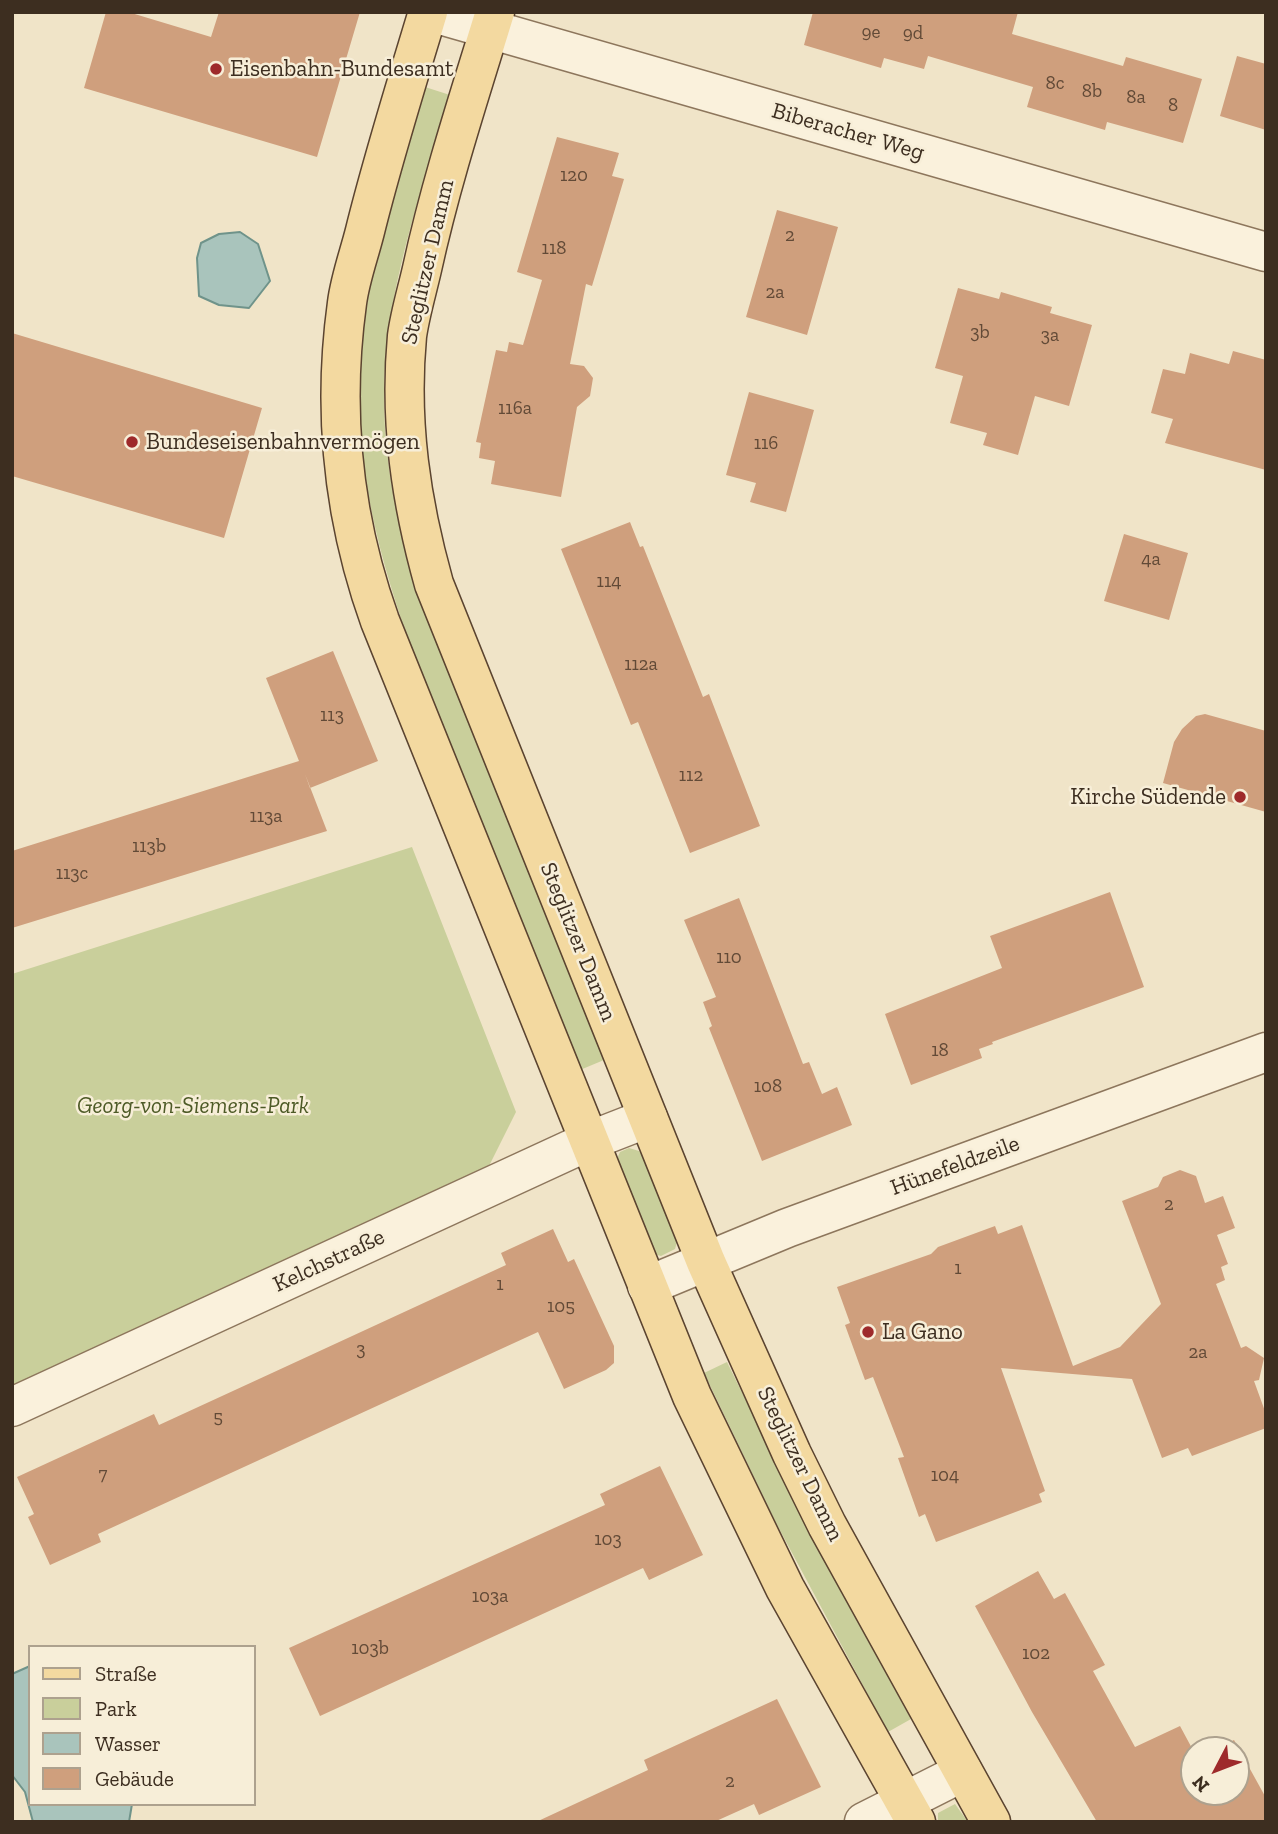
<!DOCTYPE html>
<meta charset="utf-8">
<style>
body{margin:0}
#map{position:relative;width:1278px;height:1834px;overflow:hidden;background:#f0e4c8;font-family:"Zilla Slab",serif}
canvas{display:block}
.frame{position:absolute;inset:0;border:14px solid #3d2e20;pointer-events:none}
.legend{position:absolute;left:28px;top:1645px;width:228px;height:161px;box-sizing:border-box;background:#f7eed8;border:2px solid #ada18e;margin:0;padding:9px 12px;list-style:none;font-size:21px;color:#3d2e20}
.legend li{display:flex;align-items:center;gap:14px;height:35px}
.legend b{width:35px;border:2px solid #ada18e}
.north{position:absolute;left:1180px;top:1736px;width:70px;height:70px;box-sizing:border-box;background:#f7eed8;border:2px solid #ada18e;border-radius:50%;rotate:228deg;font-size:19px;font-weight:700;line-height:28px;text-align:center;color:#3d2e20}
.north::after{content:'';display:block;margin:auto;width:24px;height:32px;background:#9e2a2b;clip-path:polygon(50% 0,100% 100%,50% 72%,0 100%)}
</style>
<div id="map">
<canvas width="1278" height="1834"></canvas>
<div class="frame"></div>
<ul class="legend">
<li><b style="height:9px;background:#f3d9a0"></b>Straße</li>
<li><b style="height:19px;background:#c9cf9b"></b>Park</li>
<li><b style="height:19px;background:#a9c4bc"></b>Wasser</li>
<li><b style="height:19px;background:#cf9f7d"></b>Gebäude</li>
</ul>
<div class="north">N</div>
</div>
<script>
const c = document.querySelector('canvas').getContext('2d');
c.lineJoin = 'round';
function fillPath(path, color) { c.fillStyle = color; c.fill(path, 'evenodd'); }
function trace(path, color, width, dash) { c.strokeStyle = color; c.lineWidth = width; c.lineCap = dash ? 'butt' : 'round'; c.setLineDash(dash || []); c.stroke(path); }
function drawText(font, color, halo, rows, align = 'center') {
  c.font = font + ' "Zilla Slab",serif'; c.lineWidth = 5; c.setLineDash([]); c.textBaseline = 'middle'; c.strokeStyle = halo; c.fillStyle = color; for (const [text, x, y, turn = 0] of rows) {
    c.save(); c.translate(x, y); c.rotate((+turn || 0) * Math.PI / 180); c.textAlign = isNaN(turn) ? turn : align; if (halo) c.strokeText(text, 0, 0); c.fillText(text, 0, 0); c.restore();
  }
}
const green = new Path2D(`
 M 425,87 L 450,95 C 426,176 397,258 387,343 C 377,429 393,514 419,595 L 604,1060 L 580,1070 L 409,642 C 374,541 348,437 363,329 C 374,247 402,167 425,87 Z
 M 412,847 L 516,1112 L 488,1168 L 12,1388 L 12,974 Z
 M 629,1148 L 639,1151 L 644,1158 L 677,1242 L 675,1249 L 661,1256 L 654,1254 L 617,1159 L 620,1152 Z
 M 727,1362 L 829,1570 L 911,1719 L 888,1732 L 776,1523 L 704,1373 Z
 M 955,1804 L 968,1822 L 938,1822 L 938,1813 Z`);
const water = new Path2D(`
 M 240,232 L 258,244 L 270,281 L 249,308 L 219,305 L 199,296 L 197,258 L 201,243 L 219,234 Z
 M 30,1666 L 30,1804 L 132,1804 L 129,1822 L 33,1822 L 25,1792 L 12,1775 L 12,1674 Z`);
const building = new Path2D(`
 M 106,12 L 128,12 L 211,37 L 219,12 L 360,12 L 317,157 L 84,88 Z
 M 813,12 L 1018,12 L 1012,34 L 1123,66 L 1126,57 L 1202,79 L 1183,143 L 1107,122 L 1105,130 L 1027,107 L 1033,87 L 928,56 L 924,69 L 884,58 L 881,68 L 804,45 Z
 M 1237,56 L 1266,64 L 1266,130 L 1220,116 Z
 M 557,137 L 619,153 L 612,176 L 624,179 L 592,286 L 586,284 L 570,364 L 584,366 L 593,378 L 590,396 L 577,407 L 561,497 L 491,484 L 495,461 L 479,458 L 481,443 L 476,442 L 496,350 L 507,352 L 509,342 L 523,345 L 542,280 L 517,272 Z
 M 777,210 L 838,227 L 807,335 L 746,317 Z
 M 958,288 L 999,299 L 1001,292 L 1052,307 L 1050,313 L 1092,325 L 1069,406 L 1035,396 L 1018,455 L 983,445 L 987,433 L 950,423 L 963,376 L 935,368 Z
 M 12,333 L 262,408 L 224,538 L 12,476 Z
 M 1233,351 L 1266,360 L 1266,470 L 1165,443 L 1173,419 L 1151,413 L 1163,369 L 1185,374 L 1190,353 L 1229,364 Z
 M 749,392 L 814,410 L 786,512 L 750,502 L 756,483 L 726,475 Z
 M 630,522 L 640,547 L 643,546 L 703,697 L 709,694 L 760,826 L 690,853 L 638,722 L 631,725 L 561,549 Z
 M 1124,534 L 1188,553 L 1169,620 L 1104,601 Z
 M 333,651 L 378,761 L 310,788 L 305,774 L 327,831 L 12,928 L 12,851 L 299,761 L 266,678 Z
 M 1205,714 L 1266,731 L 1266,812 L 1163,783 L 1174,742 L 1182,729 L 1196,716 Z
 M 1110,892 L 1144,987 L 992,1042 L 993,1044 L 979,1049 L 982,1058 L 911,1085 L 885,1014 L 1002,968 L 990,936 Z
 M 739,898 L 803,1064 L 809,1062 L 822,1094 L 837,1087 L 852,1125 L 762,1161 L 709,1028 L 712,1026 L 703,1002 L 716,997 L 684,920 Z
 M 1180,1170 L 1196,1176 L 1205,1203 L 1223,1196 L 1235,1228 L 1217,1235 L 1228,1264 L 1221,1267 L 1225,1280 L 1216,1284 L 1241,1348 L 1246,1346 L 1264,1358 L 1259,1380 L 1254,1381 L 1266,1414 L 1266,1428 L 1192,1456 L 1188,1448 L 1162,1458 L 1132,1379 L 1001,1368 L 1045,1491 L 1039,1494 L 1042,1502 L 936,1542 L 925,1514 L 919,1517 L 898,1458 L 904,1457 L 873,1377 L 865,1380 L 845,1325 L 850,1323 L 837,1287 L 931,1254 L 938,1247 L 995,1226 L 998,1234 L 1022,1225 L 1073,1366 L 1120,1347 L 1161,1304 L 1122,1201 L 1158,1187 L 1163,1177 Z
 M 553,1229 L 568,1262 L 574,1259 L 614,1346 L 614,1363 L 606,1370 L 564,1389 L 538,1332 L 98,1534 L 101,1542 L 50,1565 L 28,1517 L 34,1514 L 17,1477 L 154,1414 L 159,1425 L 272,1373 L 506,1265 L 501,1253 Z
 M 660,1466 L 703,1555 L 649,1580 L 643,1568 L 320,1716 L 289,1648 L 605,1505 L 600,1494 Z
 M 1038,1571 L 1054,1599 L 1065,1593 L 1105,1665 L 1093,1671 L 1135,1747 L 1180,1726 L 1194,1752 L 1194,1792 L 1236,1792 L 1236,1750 L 1215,1750 L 1234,1740 L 1266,1798 L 1266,1822 L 1097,1822 L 1032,1712 L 975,1606 Z
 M 777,1699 L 821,1787 L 759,1815 L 754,1804 L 714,1822 L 536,1822 L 648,1770 L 644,1760 Z`);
const minor = new Path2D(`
 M 430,12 L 1266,252
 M 647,1286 L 787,1228 L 1266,1052
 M 12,1407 L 589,1141 L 648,1118
 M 864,1822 L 963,1772`);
const major = new Path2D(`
 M 428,12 C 406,85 383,158 365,231 C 359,255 350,279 347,303 C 332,412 343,518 380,621 L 692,1396 L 785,1588 L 916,1822
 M 495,12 C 469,97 441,182 422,269 C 417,291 410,314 407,336 C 399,422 411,502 434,584 L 706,1262 L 792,1454 L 827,1525 L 991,1822`);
const markers = [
 [216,69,7,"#9e2a2b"],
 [132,442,7,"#9e2a2b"],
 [1240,797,7,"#9e2a2b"],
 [868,1332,7,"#9e2a2b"]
];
const numberNames = [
 ["9e",871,33],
 ["9d",913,34],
 ["8c",1055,84],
 ["8b",1092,92],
 ["8a",1136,98],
 ["8",1173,106],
 ["120",574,176],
 ["2",790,236],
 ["118",554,249],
 ["2a",775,293],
 ["3b",980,333],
 ["3a",1050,336],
 ["116a",515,409],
 ["116",766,444],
 ["4a",1151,560],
 ["114",609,582],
 ["112a",641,665],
 ["113",332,716],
 ["112",691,776],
 ["113a",266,817],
 ["113b",149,847],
 ["113c",72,874],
 ["110",729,958],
 ["18",940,1051],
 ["108",768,1087],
 ["2",1169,1205],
 ["1",958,1269],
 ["1",500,1285],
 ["105",561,1307],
 ["3",361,1350],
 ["2a",1198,1353],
 ["5",218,1418],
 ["7",103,1475],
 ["104",945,1476],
 ["103",608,1540],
 ["103a",490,1597],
 ["103b",370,1649],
 ["102",1036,1654],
 ["2",730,1782]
];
const poiNames = [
 ["Eisenbahn-Bundesamt",230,69],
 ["Bundeseisenbahnvermögen",146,442],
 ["Kirche Südende",1226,797,"right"],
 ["La Gano",882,1332]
];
const streetNames = [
 ["Biberacher Weg",848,132,16],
 ["Steglitzer Damm",428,262,-77],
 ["Steglitzer Damm",578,942,68],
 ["Hünefeldzeile",955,1166,-20],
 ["Kelchstraße",329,1261,-25],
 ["Steglitzer Damm",800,1464,64]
];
const parkNames = [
 ["Georg-von-Siemens-Park",193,1106]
];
fillPath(green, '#c9cf9b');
fillPath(water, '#a9c4bc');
trace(water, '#6f938a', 2);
fillPath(building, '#cf9f7d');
trace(minor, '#8d765c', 41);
trace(major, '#5b4430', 41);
trace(minor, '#faf1dc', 38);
trace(major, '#f3d9a0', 38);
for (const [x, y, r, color] of markers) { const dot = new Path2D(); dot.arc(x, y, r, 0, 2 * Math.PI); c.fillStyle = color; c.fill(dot); trace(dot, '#f7eed8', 2.5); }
drawText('19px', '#624a37', null, numberNames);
drawText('23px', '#3d2e20', '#f7eed8', poiNames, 'left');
drawText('23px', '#3d2e20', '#f7eed8', streetNames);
drawText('italic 23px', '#4d5a26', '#f7eed8', parkNames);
</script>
